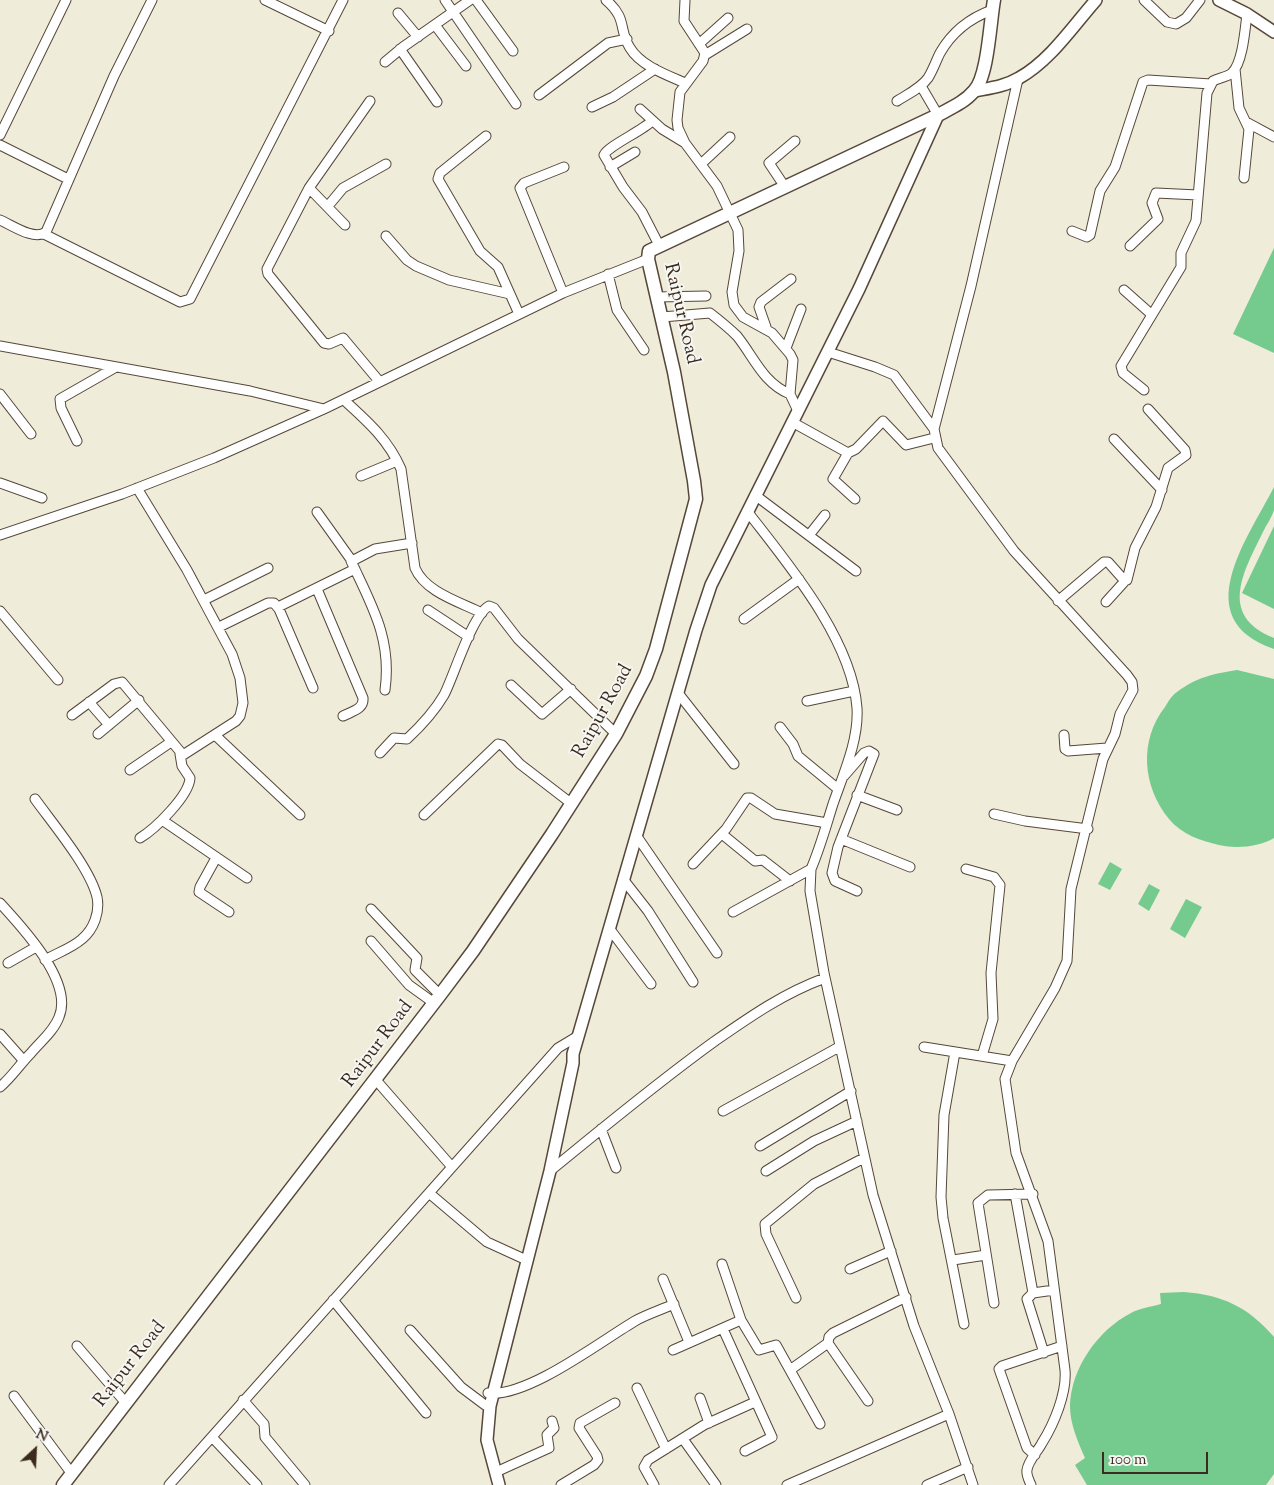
<!DOCTYPE html>
<style>
body{margin:0}
#map{position:relative;width:1274px;height:1485px;overflow:hidden;background:#efecda;font-family:"Sorts Mill Goudy",serif}
canvas{display:block}
.north{position:absolute;left:10px;top:1425px;width:50px;height:50px;-webkit-text-stroke:4px #f6f6f2;paint-order:stroke;rotate:25deg;font-size:14px;font-weight:700;line-height:20px;text-align:center;color:#3b2a1e}
.north::after{content:'';display:block;margin:auto;width:18px;height:22px;background:#3b2a1e;clip-path:polygon(50% 0,100% 100%,50% 72%,0 100%)}
.scale{position:absolute;left:1102px;top:1452px;width:106px;height:22px;box-sizing:border-box;border:2px solid #3b2a1e;border-top:0;padding-left:6px;font-size:15px;line-height:18px;white-space:nowrap;color:#3b2a1e;-webkit-text-stroke:4px #f6f6f2;paint-order:stroke}
</style>
<div id="map">
<canvas width="1274" height="1485"></canvas>
<div class="north">N</div>
<div class="scale">100 m</div>
</div>
<script>
const c = document.querySelector('canvas').getContext('2d');
c.lineJoin = 'round';
function fillPath(path, color) { c.fillStyle = color; c.fill(path, 'evenodd'); }
function trace(path, color, width, dash) { c.strokeStyle = color; c.lineWidth = width; c.lineCap = dash ? 'butt' : 'round'; c.setLineDash(dash || []); c.stroke(path); }
function drawText(font, color, halo, rows, align = 'center') {
  c.font = font + ' "Sorts Mill Goudy",serif'; c.lineWidth = 4; c.setLineDash([]); c.textBaseline = 'middle'; c.strokeStyle = halo; c.fillStyle = color; for (const [text, x, y, turn = 0] of rows) {
    c.save(); c.translate(x, y); c.rotate((+turn || 0) * Math.PI / 180); c.textAlign = isNaN(turn) ? turn : align; if (halo) c.strokeText(text, 0, 0); c.fillText(text, 0, 0); c.restore();
  }
}
const green = new Path2D(`
 M 1274,248 L 1274,353 L 1233,334 Z
 M 1274,487 C 1274,494 1274,503 1274,510 C 1272,517 1267,524 1264,530 C 1244,571 1217,615 1274,638 L 1274,649 C 1187,619 1247,540 1274,487 Z
 M 1274,526 L 1274,609 L 1242,593 Z
 M 1237,670 L 1274,679 L 1274,838 C 1259,847 1236,849 1219,845 C 1201,841 1181,834 1169,819 C 1142,786 1139,740 1165,707 C 1168,702 1172,695 1177,692 C 1197,677 1213,674 1237,670 Z
 M 1110,862 L 1122,869 L 1110,890 L 1098,884 Z
 M 1149,884 L 1160,890 L 1149,911 L 1138,904 Z
 M 1186,899 L 1202,907 L 1185,938 L 1170,929 Z
 M 1184,1292 C 1223,1295 1248,1307 1274,1337 L 1274,1474 L 1266,1485 L 1087,1485 L 1075,1465 L 1085,1458 C 1078,1442 1070,1424 1070,1406 C 1071,1368 1098,1330 1131,1313 C 1140,1308 1151,1307 1161,1304 L 1160,1293 Z`);
const minor = new Path2D(`
 M 265,0 L 329,31
 M 445,0 L 516,104
 M 476,0 L 513,51
 M 606,0 C 628,19 618,29 630,48 C 641,66 667,75 685,83
 M 685,0 L 684,21 L 705,53 L 703,61 L 680,92 L 677,120 L 678,128 L 685,143 L 717,186 L 738,230 L 739,251 L 732,292 L 734,305 L 743,317 L 772,333 L 790,354 L 793,360 L 790,394 L 798,411
 M 1144,0 L 1167,22 L 1176,24 L 1186,18 L 1200,0
 M 398,13 L 418,37
 M 435,25 L 466,66
 M 699,44 L 728,18
 M 400,49 L 437,102
 M 705,55 L 747,29
 M 385,62 L 403,47 L 470,0
 M 1235,69 L 1239,108 L 1249,129 L 1244,178
 M 1018,79 L 971,286 L 934,429 L 938,448 L 1014,551 L 1127,675 L 1132,682 L 1133,690 L 1120,714 L 1115,734 L 1103,759 L 1071,889 L 1067,961 L 1055,988 L 1012,1061 L 1005,1079 L 1016,1153 L 1048,1241 L 1065,1370 C 1067,1393 1054,1424 1042,1443 C 1038,1451 1028,1461 1027,1470 C 1026,1475 1029,1480 1031,1485
 M 921,86 L 938,115
 M 539,95 L 608,43 L 627,39
 M 370,101 L 309,188 L 267,269 L 268,274 L 324,343 L 329,344 L 343,338 L 379,381
 M 897,101 C 908,94 921,88 928,78 C 933,70 936,61 940,53 C 952,32 970,18 992,10
 M 592,107 L 613,97 L 655,69
 M 640,109 L 662,129 L 685,143
 M 652,121 C 642,131 608,146 604,155 L 623,187 L 642,212 L 659,245
 M 1248,123 L 1274,137
 M 0,135 L 66,0
 M 486,136 L 440,173 L 438,179 L 480,251 L 498,267 L 519,314
 M 0,145 L 68,179
 M 701,164 L 730,137
 M 610,167 L 635,152
 M 785,187 L 769,163 L 795,141
 M 309,188 L 345,225
 M 328,206 L 343,188 L 386,164
 M 0,220 C 12,225 34,241 46,232 L 114,76 L 152,0
 M 1072,231 L 1087,237 L 1090,235 L 1100,191 L 1115,167 L 1143,82 L 1148,80 L 1211,84
 M 44,234 L 180,302 L 190,299 L 343,0
 M 386,236 L 407,260 L 416,266 L 449,280 L 510,294
 M 1130,246 L 1158,219 L 1152,203 L 1156,193 L 1198,195
 M 608,274 L 617,310 L 644,350
 M 1124,290 L 1151,314
 M 563,293 L 520,188 L 524,183 L 564,167
 M 657,297 L 706,296
 M 662,317 L 710,313 C 719,320 729,328 737,336 C 754,357 763,383 790,394
 M 766,327 L 759,307 L 761,302 L 791,279
 M 0,346 L 250,391 L 324,409
 M 786,348 L 801,309
 M 828,352 L 875,367 L 894,375 L 934,429
 M 1144,390 L 1123,373 L 1121,366 L 1181,267 L 1181,253 L 1196,221 L 1207,93 L 1213,81 C 1219,78 1227,77 1232,73 C 1243,62 1245,29 1247,14
 M 0,394 L 31,434
 M 344,400 C 367,421 388,439 401,469 L 415,568 C 425,592 460,602 482,613
 M 792,422 L 848,453 L 856,449 L 883,421 L 906,445 L 934,438
 M 1114,439 L 1162,490
 M 77,441 L 61,408 L 60,399 L 116,367
 M 848,453 L 833,479 L 855,499
 M 361,476 L 397,461
 M 0,483 L 42,498
 M 755,495 L 856,571
 M 747,511 C 788,564 852,639 857,708 C 859,740 843,775 833,804 C 826,826 820,848 811,869 L 810,891 L 824,973 L 873,1195 L 914,1326 L 949,1414 L 973,1485
 M 317,512 L 352,561 L 375,549 L 412,543
 M 810,534 L 825,515
 M 0,535 L 122,494 L 214,458 L 324,409 L 563,293 L 648,259
 M 351,561 C 372,606 392,639 385,690
 M 317,589 L 363,698 C 364,709 353,711 343,716
 M 204,600 L 268,568
 M 1058,601 L 1104,562 L 1108,562 L 1124,580 L 1127,580 L 1135,548 L 1156,507 L 1168,468 L 1186,455 L 1185,450 L 1148,409
 M 1106,602 L 1125,581
 M 278,607 L 355,569
 M 428,610 L 469,637
 M 0,611 L 58,680
 M 744,619 L 799,579
 M 219,627 L 268,603 L 274,603 L 279,609 L 313,688
 M 511,685 L 542,714 L 571,689
 M 678,693 L 734,764
 M 807,701 L 854,691
 M 89,702 L 109,725
 M 72,715 L 114,684 L 122,682 L 183,755 L 236,721 L 240,716 L 243,703 L 240,678 L 232,654 L 187,570 L 137,488
 M 780,727 L 793,744 L 798,756 L 838,789
 M 98,734 L 139,700
 M 215,735 L 300,815
 M 1064,735 L 1065,749 L 1068,751 L 1107,748
 M 380,753 L 394,738 L 407,739 C 421,726 434,712 444,695 C 454,676 472,615 489,606 L 494,608 L 518,639 L 616,734
 M 130,770 L 171,742
 M 844,776 L 864,753 L 869,751 L 874,754 L 838,847 L 832,873 L 835,881 L 857,891
 M 857,795 L 897,810
 M 35,799 C 53,824 90,868 97,897 C 100,912 94,929 82,939 C 72,948 57,953 45,960
 M 994,814 L 1025,821 L 1088,829
 M 424,815 L 498,744 L 502,745 L 520,764 L 572,804
 M 162,820 L 247,878
 M 722,834 L 755,861 L 763,860 L 790,881
 M 636,835 L 717,953
 M 140,838 C 155,829 189,796 190,778 L 182,766 L 180,754
 M 841,839 L 910,867
 M 216,858 L 200,887 L 199,892 L 229,912
 M 693,864 L 726,829 L 747,798 L 751,798 L 775,814 L 827,823
 M 966,869 L 994,877 L 1000,885 L 991,973 L 993,1019 L 982,1056
 M 623,879 L 648,911 L 693,982
 M 0,903 C 22,927 74,982 59,1017 C 54,1031 40,1042 31,1053 C 20,1064 12,1077 0,1087
 M 371,909 L 417,958 L 415,970 L 440,995
 M 733,912 L 811,869
 M 609,928 L 651,984
 M 371,941 L 409,985 L 434,1003
 M 8,963 L 36,947
 M 0,1034 L 24,1061
 M 924,1047 L 1012,1061
 M 955,1052 L 944,1115 L 941,1197 L 943,1218 L 964,1324
 M 376,1080 L 452,1167
 M 723,1111 L 839,1047
 M 601,1129 L 616,1168
 M 760,1146 L 851,1091
 M 550,1171 C 604,1127 658,1082 715,1041 C 751,1016 784,993 825,978
 M 766,1171 L 814,1141 L 857,1121
 M 429,1193 L 487,1242 L 522,1258
 M 1015,1194 L 1033,1293
 M 953,1260 L 986,1255
 M 722,1264 L 741,1320 L 759,1350 L 776,1345 L 820,1424
 M 850,1269 L 891,1251
 M 663,1279 L 689,1342
 M 796,1298 L 766,1234 L 765,1224 L 814,1184 L 864,1158
 M 333,1300 L 426,1413
 M 994,1303 L 978,1203 L 988,1195 L 1033,1194
 M 723,1329 L 772,1437 L 745,1451
 M 410,1330 L 461,1387 L 485,1405
 M 77,1346 L 125,1402
 M 673,1350 L 741,1320
 M 1044,1353 L 1027,1299 L 1033,1293 L 1054,1290
 M 790,1370 L 828,1343
 M 637,1388 L 666,1449
 M 488,1393 C 527,1398 601,1341 635,1321 C 647,1314 661,1310 674,1304
 M 14,1396 L 72,1474
 M 700,1398 L 709,1423
 M 243,1400 L 264,1424 L 265,1437 L 305,1485
 M 868,1401 L 828,1343 L 829,1337 L 833,1333 L 906,1297
 M 212,1437 L 257,1485
 M 683,1439 L 716,1485
 M 1035,1455 L 1027,1448 L 999,1369 L 1002,1366 L 1062,1346
 M 496,1472 L 549,1448 L 547,1435 L 554,1428 L 552,1421
 M 169,1485 L 558,1048 L 578,1036
 M 561,1485 L 594,1465 L 598,1460 L 597,1456 L 579,1428 L 580,1423 L 615,1403
 M 654,1485 L 644,1467 L 648,1460 L 704,1425 L 755,1402
 M 787,1485 L 949,1414
 M 927,1485 L 968,1467`);
const tertiary = new Path2D(`
 M 1219,0 L 1247,14 L 1274,32
 M 975,91 C 990,88 1006,86 1019,78 C 1050,61 1073,26 1096,0
 M 499,1485 L 487,1440 L 490,1406 L 550,1171 L 573,1063 L 573,1054 L 696,630 L 711,585 L 859,289 L 938,115`);
const secondary = new Path2D(`
 M 63,1485 L 440,995 L 473,951 L 552,834 L 616,734 L 646,676 L 656,649 L 696,499 L 694,481 L 674,372 L 648,259 L 649,251 L 938,115 C 951,108 965,102 974,91 C 988,77 990,22 994,0`);
const streetNames = [
 ["Raipur Road",680,314,77],
 ["Raipur Road",604,712,-61],
 ["Raipur Road",379,1045,-53],
 ["Raipur Road",131,1365,-52]
];
fillPath(green, '#75ca8e');
trace(minor, '#56473a', 11);
trace(tertiary, '#56473a', 14);
trace(secondary, '#56473a', 15);
trace(minor, '#fff', 9);
trace(tertiary, '#fff', 11);
trace(secondary, '#fff', 12);
drawText('19px', '#3b2a1e', '#f6f6f2', streetNames);
</script>
